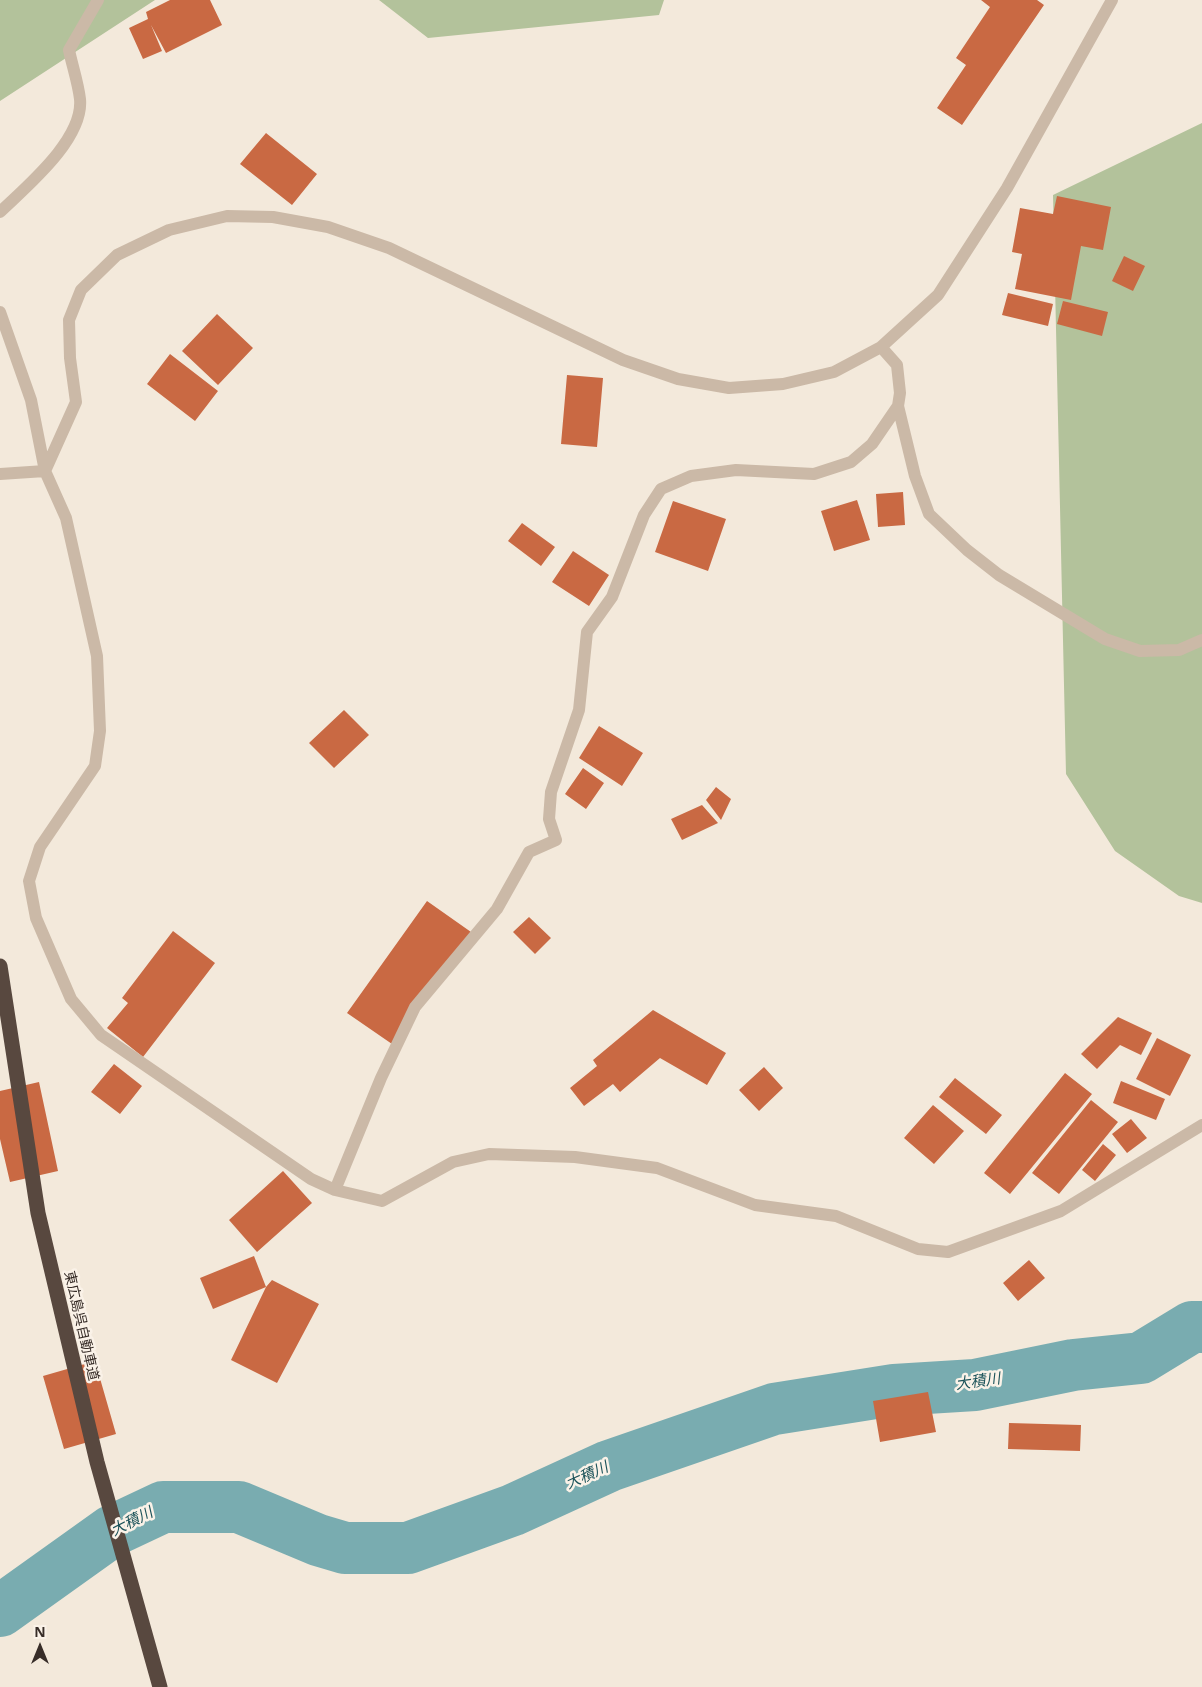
<!DOCTYPE html>
<meta charset="utf-8">
<style>
body{margin:0}
#map{position:relative;width:1202px;height:1687px;overflow:hidden;background:#f3e9db;font-family:"Open Sans",sans-serif}
canvas{display:block}
.north{position:absolute;left:15px;top:1622px;width:50px;height:50px;-webkit-text-stroke:4px #faf2e8;paint-order:stroke;rotate:0deg;font-size:14px;font-weight:700;line-height:20px;text-align:center;color:#372d28}
.north::after{content:'';display:block;margin:auto;width:18px;height:22px;background:#372d28;clip-path:polygon(50% 0,100% 100%,50% 72%,0 100%)}
</style>
<div id="map">
<canvas width="1202" height="1687"></canvas>
<div class="north">N</div>
</div>
<script>
const ctx = document.querySelector('canvas').getContext('2d');
ctx.lineJoin = 'round';
function fillPath(path, color) { ctx.fillStyle = color; ctx.fill(path, 'evenodd'); }
function stroke(path, color, width, dash) { ctx.strokeStyle = color; ctx.lineWidth = width; ctx.lineCap = dash ? 'butt' : 'round'; ctx.setLineDash(dash || []); ctx.stroke(path); }
function label(font, color, halo, rows, align = 'center') {
  ctx.font = font + ' "Open Sans","Noto Sans JP",sans-serif'; ctx.lineWidth = 5; ctx.setLineDash([]); ctx.textBaseline = 'middle'; ctx.strokeStyle = halo; ctx.fillStyle = color; for (const [text, x, y, turn = 0] of rows) {
    ctx.save(); ctx.translate(x, y); ctx.rotate((+turn || 0) * Math.PI / 180); ctx.textAlign = isNaN(turn) ? turn : align; if (halo) ctx.strokeText(text, 0, 0); ctx.fillText(text, 0, 0); ctx.restore();
  }
}
fillPath(new Path2D(`
 M0,0H155L0,101Z
 M379,0H664L659,15L428,38Z
 M1202,123V903L1179,896L1115,851L1066,774L1053,195Z`), '#b3c29b');
stroke(new Path2D(`
 M0,1611L112,1531L163,1507H239L318,1540L345,1548H408L513,1510L609,1466L774,1409L894,1390L975,1385L1073,1365L1141,1358L1192,1327H1202`), '#79acb0', 52);
fillPath(new Path2D(`
 M170,0H210L222,25L166,53L151,25L162,51L143,59L129,28L148,19L146,12Z
 M981,0H1037L1044,5L962,125L937,108L966,65L956,58L990,7Z
 M266,133L317,174L292,205L240,164Z
 M1057,196L1111,207L1103,250L1081,246L1071,300L1015,289L1022,254L1012,252L1020,208L1053,214Z
 M1124,256L1145,266L1133,291L1112,281Z
 M1008,293L1053,304L1048,326L1002,315Z
 M1063,301L1108,312L1102,336L1057,324Z
 M217,314L253,348L218,385L182,351Z
 M170,354L218,391L195,421L147,384Z
 M567,375L603,378L597,447L561,444Z
 M903,492L905,525L878,527L876,494Z
 M857,500L870,540L834,551L821,511Z
 M673,501L726,519L708,571L655,552Z
 M522,523L555,547L541,566L508,541Z
 M573,551L609,575L589,606L552,582Z
 M344,710L369,735L334,768L309,743Z
 M599,726L643,753L622,786L579,758Z
 M583,768L604,783L586,809L565,794Z
 M716,787L731,799L721,820L706,800Z
 M702,805L718,823L682,840L671,819Z
 M427,901L471,932L392,1044L347,1013Z
 M529,917L551,938L535,954L513,932Z
 M173,931L215,963L143,1057L107,1028L128,1003L122,998Z
 M653,1010L726,1053L707,1085L660,1058L620,1092L613,1084L584,1106L570,1088L597,1066L593,1060Z
 M1118,1017L1152,1033L1141,1055L1120,1045L1097,1069L1081,1054Z
 M1157,1038L1191,1055L1170,1096L1136,1079Z
 M114,1064L142,1086L120,1114L91,1092Z
 M764,1067L783,1088L759,1111L739,1090Z
 M1065,1073L1092,1094L1010,1194L984,1173Z
 M955,1078L1002,1115L986,1134L939,1097Z
 M1121,1081L1165,1099L1156,1120L1113,1103Z
 M39,1082L58,1171L10,1182L0,1139V1091Z
 M1091,1100L1118,1122L1059,1194L1032,1173Z
 M933,1105L964,1131L934,1164L904,1138Z
 M1131,1119L1147,1138L1127,1153L1112,1134Z
 M1103,1144L1116,1155L1095,1181L1082,1170Z
 M283,1171L312,1203L257,1252L229,1220Z
 M254,1256L266,1287L213,1309L200,1278Z
 M1029,1260L1045,1278L1018,1301L1003,1283Z
 M272,1280L319,1304L277,1383L231,1360L266,1287Z
 M95,1361L116,1434L64,1449L43,1376Z
 M928,1392L936,1432L880,1442L873,1401Z
 M1009,1423L1081,1425L1080,1451L1008,1449Z`), '#c96943');
stroke(new Path2D(`
 M0,212C27,186 84,139 80,99C78,82 72,65 69,50L98,0
 M0,312L31,400L45,471L66,518L97,656L100,731L95,766L40,847L29,881L36,918L71,999L101,1035L311,1179L335,1190L382,1201L453,1162L489,1154L575,1157L657,1168L755,1205L836,1216L918,1249L948,1252L1061,1211L1202,1125
 M881,347L897,365L900,393L898,406L915,476L929,514L967,550L999,575L1105,639L1140,651L1179,650L1202,640
 M0,474L45,471L76,402L70,358L69,320L81,290L117,255L169,230L227,216L273,217L328,227L389,248L623,360L678,379L729,388L783,384L834,372L881,347L938,295L1007,188L1112,0
 M335,1190L381,1078L415,1007L497,909L529,852L556,840L549,819L551,792L579,710L587,632L612,597L644,515L661,489L691,476L736,470L814,474L851,462L872,444L898,406`), '#cbb9a7', 12);
stroke(new Path2D(`
 M0,966L38,1213L97,1462L160,1687`), '#58483f', 15);
label('14px', '#372d28', '#faf2e8', [
 ["東広島呉自動車道",81,1326,77]
]);
label('italic 15px', '#1c535a', '#faf2e8', [
 ["大積川",978,1382,-8],
 ["大積川",587,1476,-24],
 ["大積川",132,1522,-27]
]);
</script>
